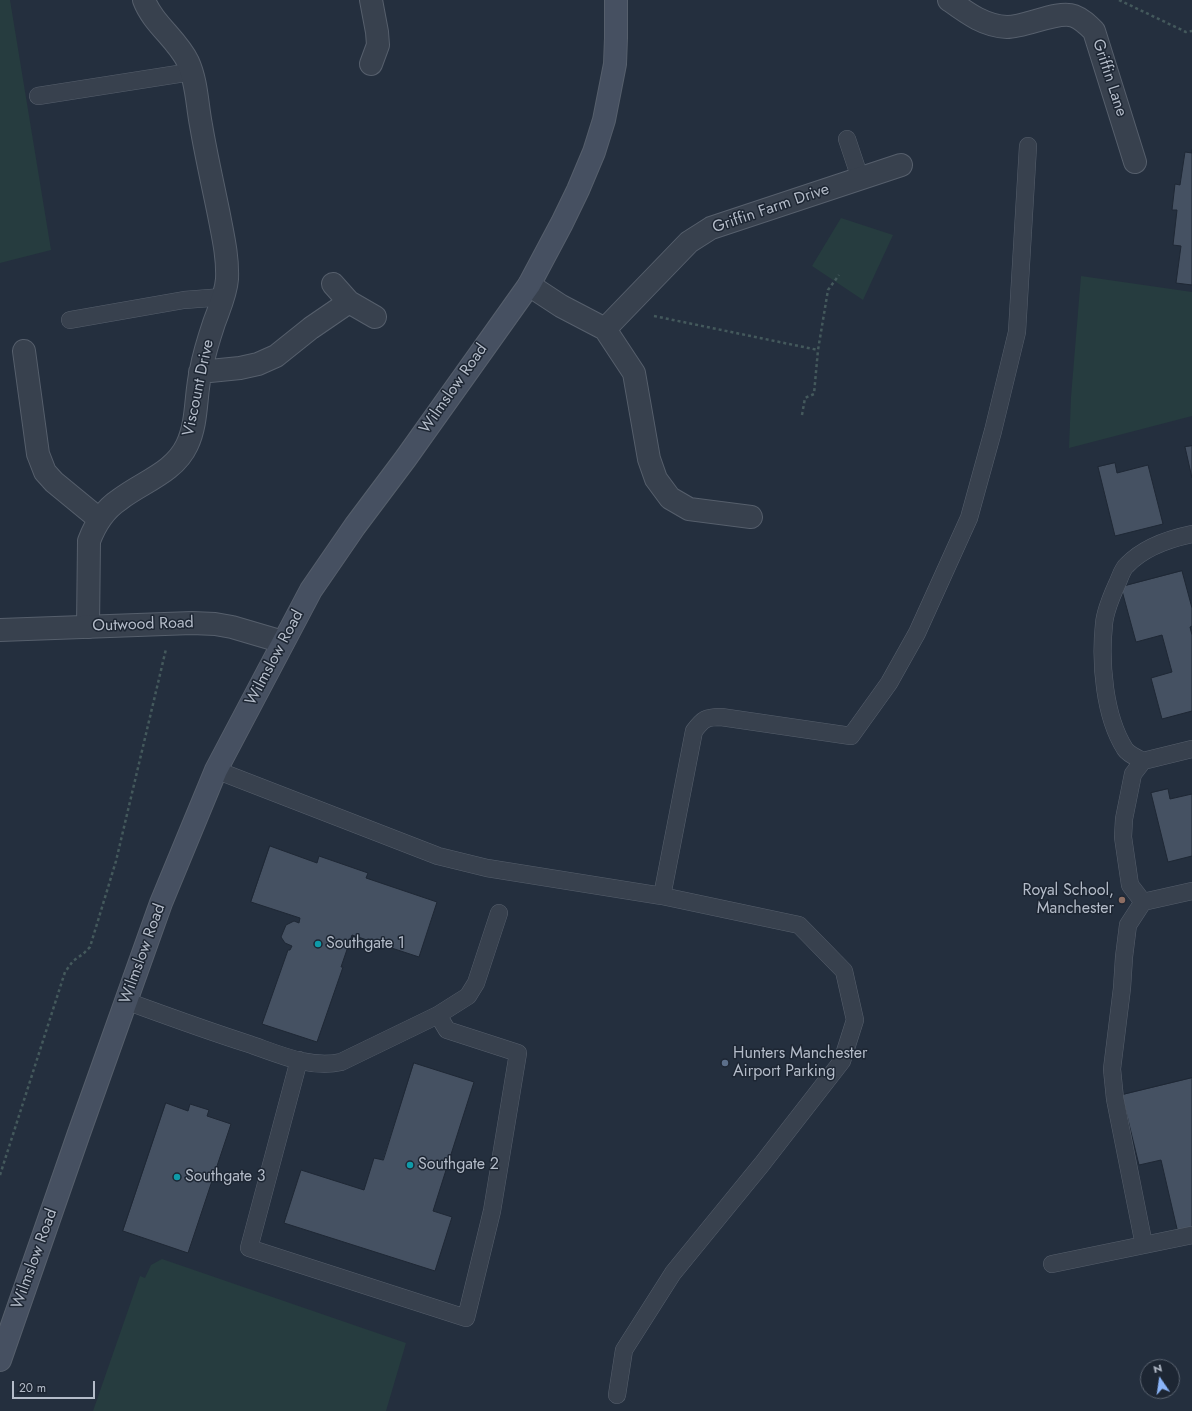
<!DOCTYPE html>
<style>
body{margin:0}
#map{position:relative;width:1192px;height:1411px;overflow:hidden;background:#242f3e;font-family:Jost,sans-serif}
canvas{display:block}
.north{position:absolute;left:1140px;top:1359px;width:40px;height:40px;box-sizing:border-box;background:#1d2633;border:1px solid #59626f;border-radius:50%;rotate:347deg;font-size:11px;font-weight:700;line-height:16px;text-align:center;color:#b4bcc9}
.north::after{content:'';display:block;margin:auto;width:14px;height:18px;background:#8ab4f8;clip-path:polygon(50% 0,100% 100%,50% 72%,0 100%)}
.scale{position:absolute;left:12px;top:1381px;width:83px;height:18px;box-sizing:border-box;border:2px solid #b4bcc9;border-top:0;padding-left:5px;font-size:12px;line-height:14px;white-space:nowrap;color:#b4bcc9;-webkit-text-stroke:3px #1d2633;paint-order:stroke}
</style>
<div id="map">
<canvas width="1192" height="1411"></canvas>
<div class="north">N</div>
<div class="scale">20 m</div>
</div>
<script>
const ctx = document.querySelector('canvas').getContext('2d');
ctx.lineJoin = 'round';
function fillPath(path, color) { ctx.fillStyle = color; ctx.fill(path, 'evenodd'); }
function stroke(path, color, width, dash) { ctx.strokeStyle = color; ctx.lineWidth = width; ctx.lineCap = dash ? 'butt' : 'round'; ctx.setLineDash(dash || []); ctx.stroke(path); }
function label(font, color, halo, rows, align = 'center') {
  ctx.font = font + ' Jost,sans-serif'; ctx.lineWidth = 3; ctx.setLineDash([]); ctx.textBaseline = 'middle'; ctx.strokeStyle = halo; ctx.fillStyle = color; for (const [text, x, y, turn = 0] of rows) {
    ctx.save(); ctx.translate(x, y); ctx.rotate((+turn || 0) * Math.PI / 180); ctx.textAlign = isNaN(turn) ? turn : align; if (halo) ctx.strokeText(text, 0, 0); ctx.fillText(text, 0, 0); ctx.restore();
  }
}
fillPath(new Path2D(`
 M0,0H10L51,250L0,263Z
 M841,218L893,235L863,300L812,266Z
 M1081,276L1192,292V416L1069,448L1071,397Z
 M162,1259L406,1343L386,1411H93L140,1276L145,1278L151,1265Z`), '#263c3f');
const building = new Path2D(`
 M1192,150V285L1176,283L1181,246L1173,245L1177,210H1172L1175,184L1180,185L1185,152L1192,153Z
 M1192,446V478L1185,447Z
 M1115,463L1117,473L1148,465L1163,524L1115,536L1098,467Z
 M1182,571L1192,608V626L1190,627L1192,635V711L1162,719L1151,678L1172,672L1162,635L1136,642L1121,587Z
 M1168,789L1170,799L1192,794V856L1168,862L1151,793Z
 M270,846L317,863L319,856L368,873L366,878L437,902L419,957L352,935L341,967H343L317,1042L262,1024L288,950H290L292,946L285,943L281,937L286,925L294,921L299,923L300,918L251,902Z
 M414,1063L474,1082L433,1211L452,1217L435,1271L284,1223L301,1170L364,1190L374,1158L383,1160Z
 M1192,1078V1229L1178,1233L1161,1160L1139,1165L1122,1095Z
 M166,1103L188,1111L190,1104L209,1110L207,1116L231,1124L188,1253L123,1231Z`);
fillPath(building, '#455162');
stroke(building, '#1f2835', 1);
const service = new Path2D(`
 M38,96L191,72
 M847,139L860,178
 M70,320L184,300L223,297
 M1192,749L1143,761L1133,774L1124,819L1123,837L1130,885L1143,902L1128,925L1124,957L1122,988L1112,1069L1115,1099L1144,1245L1192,1235
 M1143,761C1137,758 1128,754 1125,749C1104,716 1100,662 1104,624C1105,612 1112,595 1117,584C1120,578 1122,569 1127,565C1144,547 1168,539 1192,534
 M216,770L438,856L487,868L662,896L799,925L844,971L855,1020L842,1061L762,1164L673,1273L624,1350L617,1395
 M662,896L694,731C703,719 706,717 721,717L851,736L889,683L917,633L969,518L993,431L1017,332L1028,146
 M1143,902L1192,891
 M126,1001C167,1016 208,1031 249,1044C278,1054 310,1069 341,1062L438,1015L468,996L476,983L499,913
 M299,1060L249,1248L466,1318L492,1211L518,1053L447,1030L438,1015
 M1052,1264L1144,1245`);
const minor = new Path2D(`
 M949,0C967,13 984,26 1007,27C1026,27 1058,10 1074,16C1082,19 1088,25 1094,31L1135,162
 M371,64L378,45L377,32L371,0
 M333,284L349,302L375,317
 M529,285L561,306L605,329L634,373L649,459L656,479L670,498L689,509L751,517
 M605,329L689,242L711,228L901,165
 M24,351L38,454L45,472L54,482L99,519
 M200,372L240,368L258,364L276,356L311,328L349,302
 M88,627L89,541C95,525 104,510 119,500C142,482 174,473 187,445C198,422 195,395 201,370C204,354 209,338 214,323C219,309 226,294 227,279C228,257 223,236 219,215C213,185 206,155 201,125C197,105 197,82 188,62C177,39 153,24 144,0`);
const tertiary = new Path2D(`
 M0,630L192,623L215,624L232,627L283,642`);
const secondary = new Path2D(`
 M0,1360L79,1133L161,903L216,770L311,590L355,526L406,458L529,285L562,223L578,190L594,152L604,120L615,64L616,38V0`);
stroke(service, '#565f6c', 18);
stroke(minor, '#565f6c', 24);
stroke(tertiary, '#565f6c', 24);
stroke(secondary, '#565f6c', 24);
stroke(new Path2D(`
 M1119,0L1186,32L1192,31
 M654,316L818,350
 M802,415L805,398L814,394L818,350L828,290L839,275
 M0,1175L65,972L73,961L83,954L90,947L116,861L166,649`), '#44595c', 2.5, [3, 3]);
stroke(service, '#38414e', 17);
stroke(minor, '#38414e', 22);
stroke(tertiary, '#38414e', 22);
stroke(secondary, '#465061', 22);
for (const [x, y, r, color] of [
 [1122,900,4,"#8d6e63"],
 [318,944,4,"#0f9aa8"],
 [725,1063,4,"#5c6f8a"],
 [410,1165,4,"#0f9aa8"],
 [177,1177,4,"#0f9aa8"]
]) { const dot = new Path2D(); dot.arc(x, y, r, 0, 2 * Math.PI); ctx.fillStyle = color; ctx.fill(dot); stroke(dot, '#1d2633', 1.5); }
label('16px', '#b4bcc9', '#1d2633', [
 ["Griffin Lane",1109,78,72],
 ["Griffin Farm Drive",771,209,-19],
 ["Viscount Drive",199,388,-78],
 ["Wilmslow Road",454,389,-55],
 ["Outwood Road",143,625,-2],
 ["Wilmslow Road",275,658,-62],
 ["Wilmslow Road",143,954,-70],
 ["Wilmslow Road",35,1259,-70]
]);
label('16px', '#b4bcc9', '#1d2633', [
 ["Royal School,",1114,891,"right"],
 ["Manchester",1114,909,"right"],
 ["Southgate 1",326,944],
 ["Hunters Manchester",733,1054],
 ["Airport Parking",733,1072],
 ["Southgate 2",418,1165],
 ["Southgate 3",185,1177]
], 'left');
</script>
